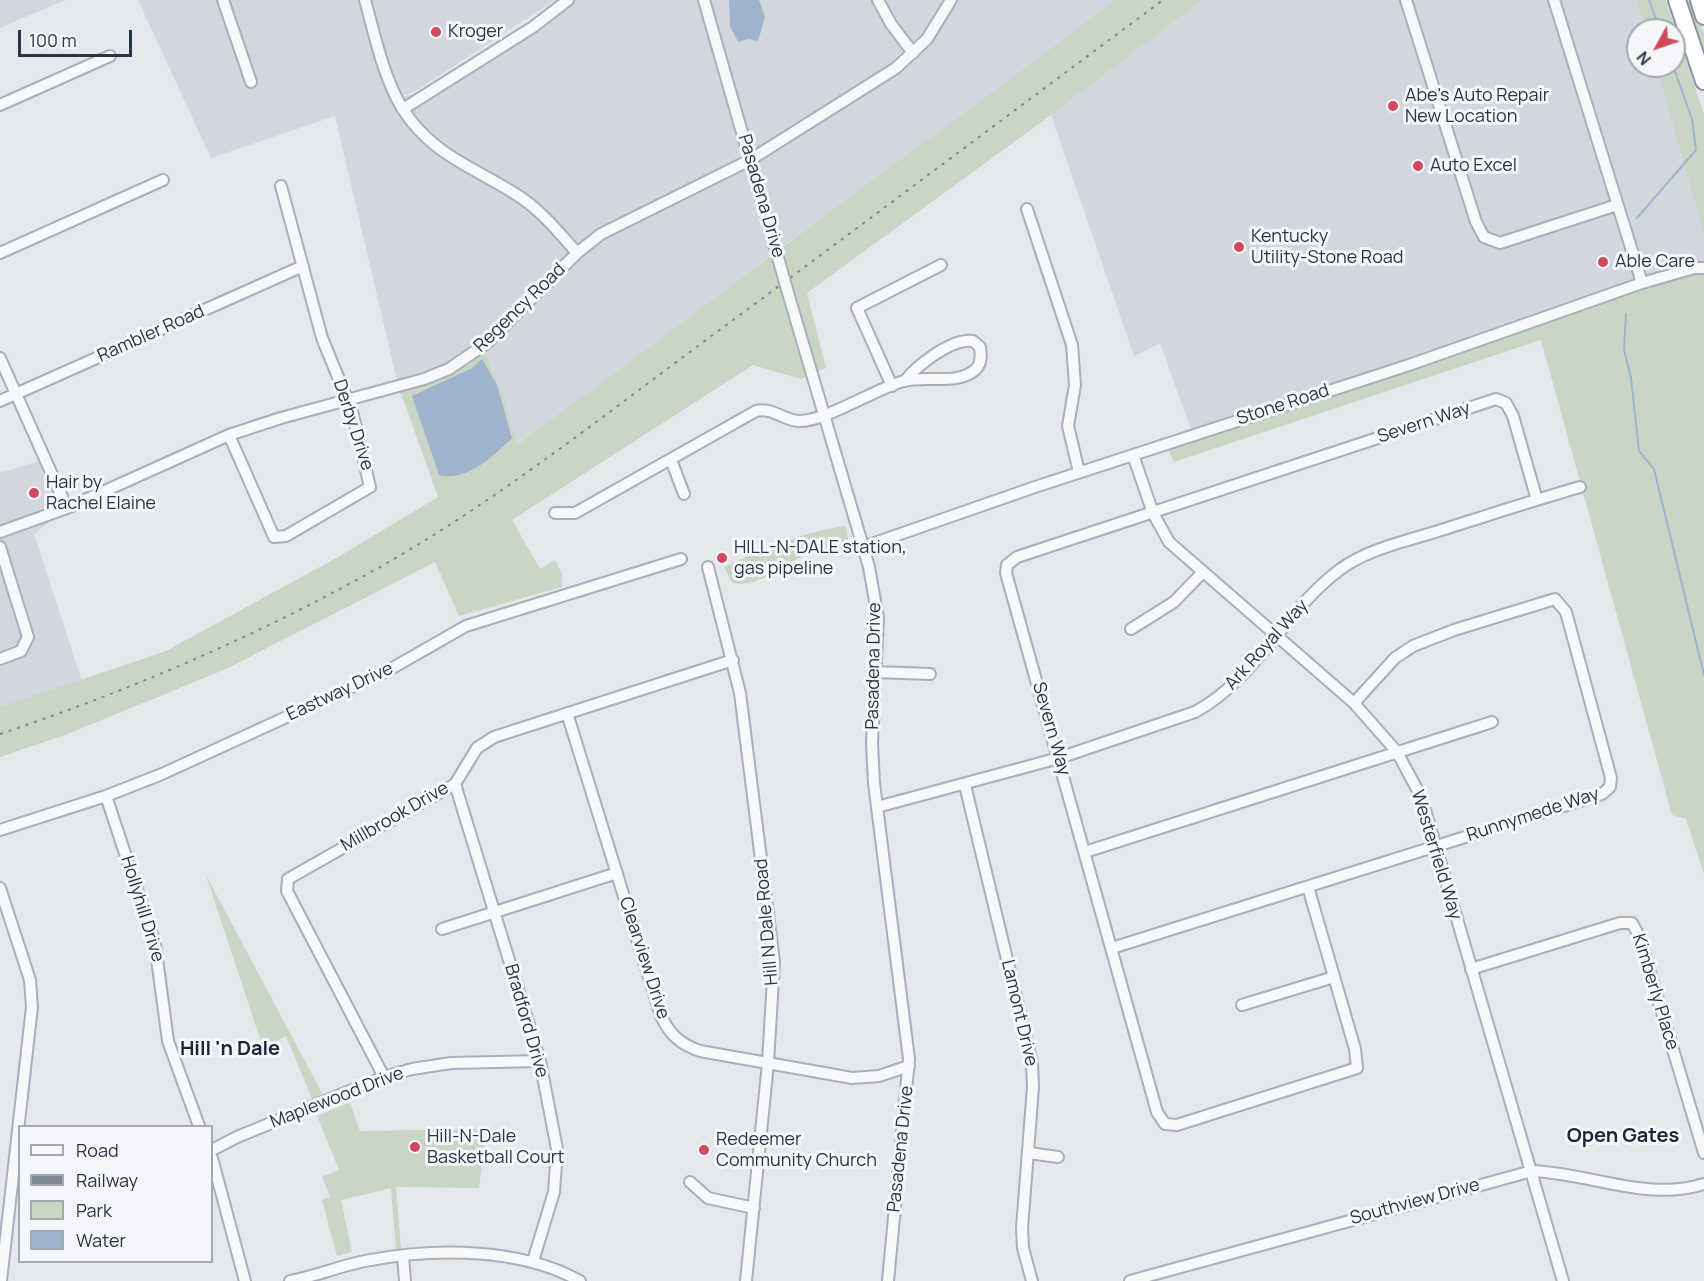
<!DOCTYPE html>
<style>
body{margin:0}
#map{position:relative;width:1704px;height:1281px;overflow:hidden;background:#e4e7ec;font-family:Manrope,sans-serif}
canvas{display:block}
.legend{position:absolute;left:18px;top:1125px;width:195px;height:138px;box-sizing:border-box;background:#f4f6f9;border:2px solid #a4a8b1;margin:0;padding:8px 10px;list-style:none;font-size:18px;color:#2b3445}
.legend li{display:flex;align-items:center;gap:12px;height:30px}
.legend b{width:30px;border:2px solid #a4a8b1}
.north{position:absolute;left:1626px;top:18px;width:60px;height:60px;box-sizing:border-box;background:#f4f6f9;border:2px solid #a4a8b1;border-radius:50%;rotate:230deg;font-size:16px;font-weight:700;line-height:24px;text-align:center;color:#2b3445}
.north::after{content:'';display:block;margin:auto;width:21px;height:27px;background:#d1495b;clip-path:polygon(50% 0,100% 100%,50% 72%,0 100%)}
.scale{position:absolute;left:18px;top:30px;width:114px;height:27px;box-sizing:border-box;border:3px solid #2b3445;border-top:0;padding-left:8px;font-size:18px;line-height:21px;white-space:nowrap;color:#2b3445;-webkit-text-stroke:4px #f4f6f9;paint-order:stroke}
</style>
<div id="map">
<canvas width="1704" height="1281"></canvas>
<ul class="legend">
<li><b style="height:8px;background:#f7f8fa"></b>Road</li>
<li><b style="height:8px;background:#7d8696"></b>Railway</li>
<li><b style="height:16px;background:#c9d6c5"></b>Park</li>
<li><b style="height:16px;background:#9fb4cc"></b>Water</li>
</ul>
<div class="north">N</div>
<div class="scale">100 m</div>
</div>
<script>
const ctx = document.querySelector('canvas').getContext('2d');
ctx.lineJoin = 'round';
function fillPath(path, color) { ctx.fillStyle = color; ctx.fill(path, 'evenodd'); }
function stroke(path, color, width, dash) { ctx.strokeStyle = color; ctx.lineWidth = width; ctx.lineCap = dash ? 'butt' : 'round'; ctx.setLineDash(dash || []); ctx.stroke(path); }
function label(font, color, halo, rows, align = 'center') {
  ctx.font = font + ' Manrope,sans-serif'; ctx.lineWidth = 6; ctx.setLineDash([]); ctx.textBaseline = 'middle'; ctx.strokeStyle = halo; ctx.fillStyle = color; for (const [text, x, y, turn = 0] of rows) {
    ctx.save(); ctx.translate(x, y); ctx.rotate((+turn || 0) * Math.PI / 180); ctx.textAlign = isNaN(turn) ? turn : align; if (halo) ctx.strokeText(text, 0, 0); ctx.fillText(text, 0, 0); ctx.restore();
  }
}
fillPath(new Path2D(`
 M0,0H65L0,28Z
 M138,0H555L417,90L395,99L436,88L568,0H1115L1018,76L776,251L607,381L516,444L500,388L482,348L471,356L398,385L335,116L211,158Z
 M1203,0H1637L1645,30H1638V66H1656L1704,235V269L1193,435L1160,343L1134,356L1051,115Z
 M45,459L67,508L34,534L82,681L0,707V473Z`), '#d2d6de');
fillPath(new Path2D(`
 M1115,0H1203L1051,115L807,293L826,368L801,379L753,365L512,520L540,569L555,560L562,573V587L459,616L435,562L226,669L65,735L0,757V707L166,651L338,557L438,497L398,385L424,379L482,347L500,388L517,444C605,382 690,316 776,252C889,167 1004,86 1115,0Z
 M1637,0H1666L1704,114V235L1656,66H1674V30H1645Z
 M1685,0H1693L1704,34V58Z
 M1704,268V874L1686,819L1672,815L1541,340L1174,462L1165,444L1535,320Z
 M846,526L849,546C833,549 811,551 797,559C780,569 753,588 732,583L724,567C761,550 805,531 846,526Z
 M206,875L323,1095L312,1099L286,1036L263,1048Z
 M350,1102L360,1131L486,1129L479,1188L396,1187L401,1249L396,1250L391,1188L341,1200L352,1252L337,1256L322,1200L330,1197L322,1177L339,1170L317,1116Z`), '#c9d6c5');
fillPath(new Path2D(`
 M729,0H759L765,17L758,41L749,39L738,42L730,26Z
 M482,359L497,385L512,438C493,456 468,482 439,475L412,396L472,368Z`), '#9fb4cc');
stroke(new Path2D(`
 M1649,0L1660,30
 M1637,218L1696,150L1692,119L1673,66
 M1626,314L1624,349L1631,378L1639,451L1654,469L1704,675`), '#9fb4cc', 2);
const minor = new Path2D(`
 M223,0L251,82
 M365,0C375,36 383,76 402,108C431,154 471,166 514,193C539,208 558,231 577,253
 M704,0L776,251
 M878,0L891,24L913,53
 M1406,0L1476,222L1484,237L1500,243L1617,205
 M1554,0L1642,283
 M0,105L110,56
 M403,109L533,27L568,0
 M1027,209L1072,345L1075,385L1068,426L1079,472
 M0,253L163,180
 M791,303L869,567L878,618L872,743L874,783L909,1059L888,1281
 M0,358L67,508
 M892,386L857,308L941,265
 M0,401L303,266
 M229,435L274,537L286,536L370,487L352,411L322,338L281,186
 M1133,455L1153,513L1169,542L1354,703L1397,752L1418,791L1426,813L1563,1281
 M671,460L684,494
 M555,513H575L756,411C773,407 784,421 800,421C826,421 877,388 904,381C925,375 959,386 976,369C982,363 981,354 980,347L973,341C952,338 917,365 905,381
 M0,532L67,508L229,435L281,418L424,379L449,369L487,343L577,253L601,234L750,160L896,68L927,39L951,0
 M0,547L28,637L21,651L0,659
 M863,547L1035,487L1409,365L1642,283L1694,268H1704
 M708,567L740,693L774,962L768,1063L746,1281
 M1131,629L1174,602L1202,573
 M875,672L930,674
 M567,713L661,1016C670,1035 680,1044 700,1051L852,1078L879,1076L909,1066
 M455,784L540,1061L557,1149L554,1192L533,1261
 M965,785L1032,1063L1033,1087L1022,1228L1023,1248L1032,1281
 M106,796L155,944L168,1041L199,1126
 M877,807L1059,758L1195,712C1256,679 1284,612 1338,571C1365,550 1403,542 1435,532C1483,517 1531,501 1580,487
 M0,830L106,796L162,774L389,670L466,626L681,559
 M1085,852L1492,722
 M1308,887L1355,1049L1357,1068L1177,1125L1165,1124L1157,1112L1006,573L1007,565L1017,557L1496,399L1506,403L1513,416L1537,500
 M0,888L30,980L32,1007L1,1281
 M442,929L617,873
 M1112,948L1602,794L1610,787L1611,778L1566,612L1555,599L1454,630L1413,646L1395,658L1354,703
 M1471,969L1620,923H1632L1639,936L1704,1153
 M1242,1005L1334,977
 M384,1077L287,891L288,879L455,784L477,748L494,737L733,660
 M212,1150L237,1137L384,1077L412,1069L451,1063L540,1061
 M1029,1153L1058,1157
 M212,1158L245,1281
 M690,1182L708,1198L754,1208
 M403,1256L405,1281
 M290,1281C316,1276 340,1266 365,1261C433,1248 519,1247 580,1281
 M1130,1281L1532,1171C1590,1173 1646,1202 1704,1184`);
const highway = new Path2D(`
 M1677,0L1704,81
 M1699,0L1704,16`);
stroke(minor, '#a9aeb7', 14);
stroke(highway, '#8b94a3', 20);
stroke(minor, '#f7f8fa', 10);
stroke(highway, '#fff', 16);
stroke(new Path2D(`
 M0,734C134,689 264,633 387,563C500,498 602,417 706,340C859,227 1011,113 1163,0`), '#7d8696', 2, [3, 6]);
const minorBridge = new Path2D(`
 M776,251L791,303`);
stroke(minorBridge, '#a9aeb7', 14, []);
stroke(minorBridge, '#f7f8fa', 10);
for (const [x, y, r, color] of [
 [436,32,6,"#d1495b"],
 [1393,106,6,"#d1495b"],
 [1418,166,6,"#d1495b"],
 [1239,247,6,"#d1495b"],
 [1603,262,6,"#d1495b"],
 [34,493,6,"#d1495b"],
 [722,558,6,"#d1495b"],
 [415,1147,6,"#d1495b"],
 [704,1150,6,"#d1495b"]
]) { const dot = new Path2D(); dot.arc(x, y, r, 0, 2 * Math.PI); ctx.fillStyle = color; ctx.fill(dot); stroke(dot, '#f4f6f9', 2); }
label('18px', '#2b3445', '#f4f6f9', [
 ["Kroger",448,32],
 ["Abe's Auto Repair",1405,96],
 ["New Location",1405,117],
 ["Auto Excel",1430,166],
 ["Kentucky",1251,237],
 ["Utility-Stone Road",1251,258],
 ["Able Care",1615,262],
 ["Hair by",46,483],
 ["Rachel Elaine",46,504],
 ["HILL-N-DALE station,",734,548],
 ["gas pipeline",734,569],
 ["Hill-N-Dale",427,1137],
 ["Basketball Court",427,1158],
 ["Redeemer",716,1140],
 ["Community Church",716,1161]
], 'left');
label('18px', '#2b3445', '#f4f6f9', [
 ["Pasadena Drive",761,196,74],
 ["Regency Road",520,308,-44],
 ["Rambler Road",151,334,-24],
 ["Stone Road",1283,405,-18],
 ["Severn Way",1424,423,-18],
 ["Derby Drive",353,425,72],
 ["Ark Royal Way",1267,645,-48],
 ["Pasadena Drive",874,666,-89],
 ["Eastway Drive",340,692,-25],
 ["Severn Way",1051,729,74],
 ["Runnymede Way",1533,815,-18],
 ["Millbrook Drive",395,817,-30],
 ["Westerfield Way",1436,855,73],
 ["Hollyhill Drive",142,909,73],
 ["Hill N Dale Road",767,922,-95],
 ["Clearview Drive",644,958,72],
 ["Kimberly Place",1655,992,73],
 ["Lamont Drive",1019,1013,77],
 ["Bradford Drive",526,1021,74],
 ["Maplewood Drive",337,1098,-21],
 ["Pasadena Drive",901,1149,-84],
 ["Southview Drive",1415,1202,-15]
]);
label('bold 20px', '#1d2536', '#f4f6f9', [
 ["Hill 'n Dale",230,1049],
 ["Open Gates",1623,1136]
]);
</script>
